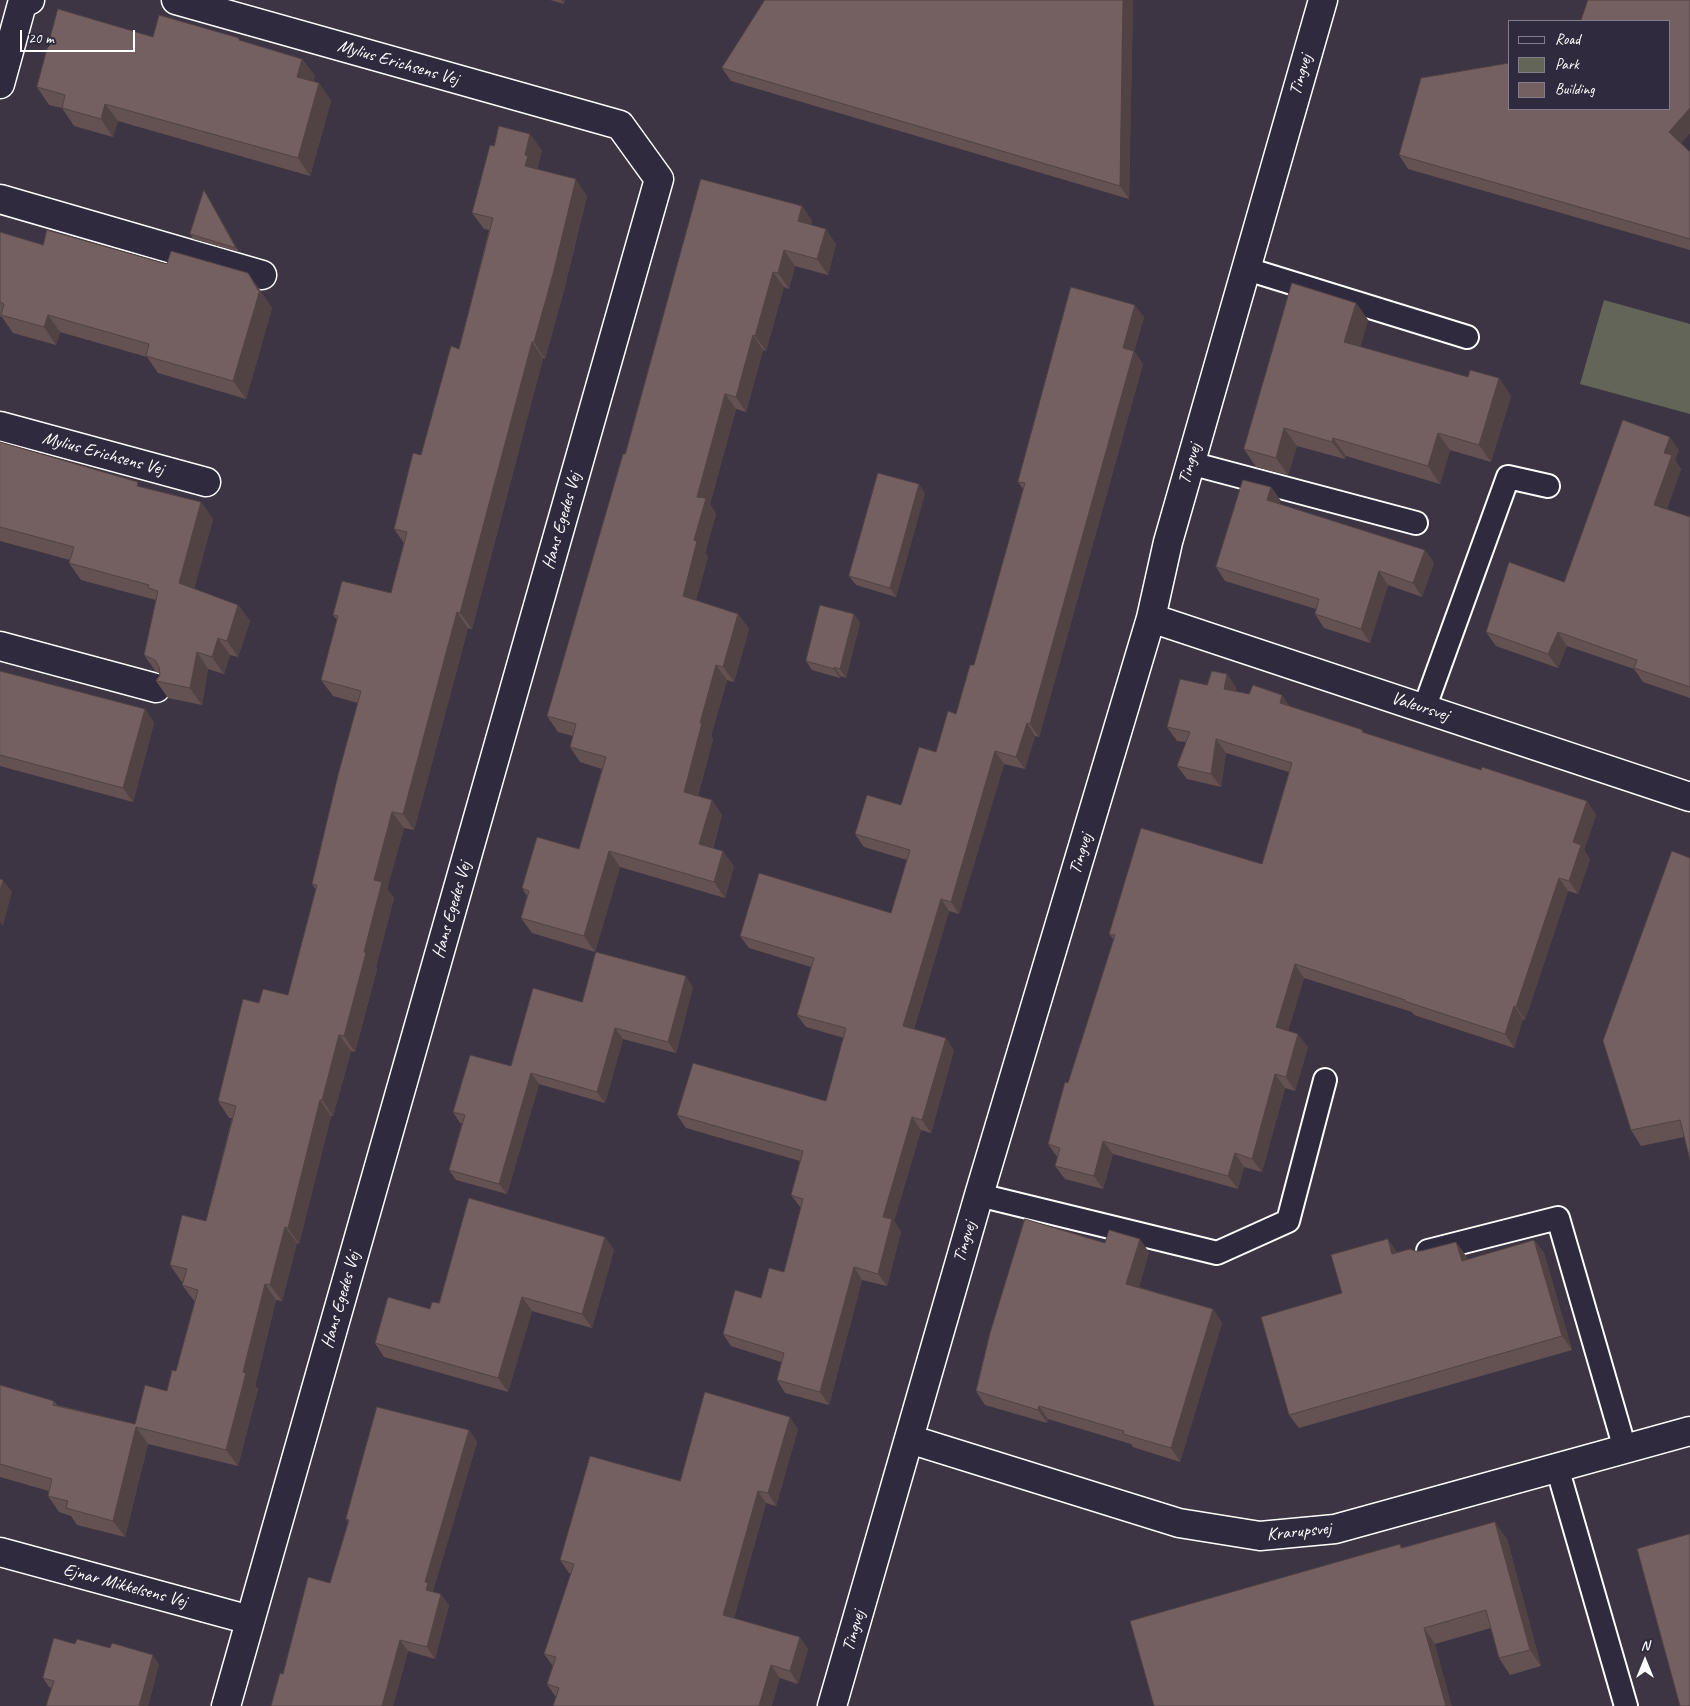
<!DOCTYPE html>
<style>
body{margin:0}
#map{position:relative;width:1690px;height:1706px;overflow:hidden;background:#3d3544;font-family:Caveat,sans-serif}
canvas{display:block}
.legend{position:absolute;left:1508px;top:20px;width:162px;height:90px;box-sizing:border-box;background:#2f2a3d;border:1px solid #827f8b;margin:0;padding:6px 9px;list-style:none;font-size:15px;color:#fff}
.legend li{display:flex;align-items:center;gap:10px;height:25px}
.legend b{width:25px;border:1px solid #827f8b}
.north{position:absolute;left:1620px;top:1636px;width:50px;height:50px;-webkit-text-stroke:4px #2f2a3d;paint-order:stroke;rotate:0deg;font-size:14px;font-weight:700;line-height:20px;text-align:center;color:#fff}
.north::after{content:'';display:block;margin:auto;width:18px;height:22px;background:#fff;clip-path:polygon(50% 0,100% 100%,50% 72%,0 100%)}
.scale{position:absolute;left:20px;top:30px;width:115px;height:22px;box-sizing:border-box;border:2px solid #fff;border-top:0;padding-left:6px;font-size:15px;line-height:18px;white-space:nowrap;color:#fff;-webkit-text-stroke:4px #2f2a3d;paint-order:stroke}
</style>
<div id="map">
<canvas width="1690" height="1706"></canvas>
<ul class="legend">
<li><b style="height:6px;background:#2f2a3d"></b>Road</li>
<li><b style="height:14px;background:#626557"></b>Park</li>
<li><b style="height:14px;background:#745f61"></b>Building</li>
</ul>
<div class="north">N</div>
<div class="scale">20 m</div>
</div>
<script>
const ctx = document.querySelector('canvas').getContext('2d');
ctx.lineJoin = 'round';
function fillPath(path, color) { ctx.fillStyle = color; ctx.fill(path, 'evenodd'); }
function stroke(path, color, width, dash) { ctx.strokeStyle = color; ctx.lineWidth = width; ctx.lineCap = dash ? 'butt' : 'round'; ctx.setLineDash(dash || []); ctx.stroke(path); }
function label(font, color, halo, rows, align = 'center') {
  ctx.font = font + ' Caveat,sans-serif'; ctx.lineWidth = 4; ctx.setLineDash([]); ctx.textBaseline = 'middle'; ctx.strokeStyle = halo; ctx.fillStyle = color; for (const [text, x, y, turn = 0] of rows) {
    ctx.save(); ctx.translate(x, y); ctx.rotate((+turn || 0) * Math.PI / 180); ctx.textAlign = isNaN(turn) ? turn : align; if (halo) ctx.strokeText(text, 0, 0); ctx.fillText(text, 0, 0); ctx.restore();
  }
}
fillPath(new Path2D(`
 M1604,300L1690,324V414L1580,384Z`), '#626557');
const lane = new Path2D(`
 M1247,269L1467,337
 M1190,463L1416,523
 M1424,709L1508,477L1548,486
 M979,1195L1217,1253L1288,1221L1325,1080
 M1428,1251L1558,1218L1625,1449
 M1557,1467L1626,1706`);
const street = new Path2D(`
 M176,0L620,125L659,179L226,1706
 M0,84L22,4L30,0
 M0,199L262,275
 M0,426L206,482
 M1151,618L1690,797
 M0,646L156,688
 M909,1439L1179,1523L1260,1536L1335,1529L1690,1431
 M0,1552L250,1620
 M832,1706L979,1195L1151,618L1168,542L1323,0`);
stroke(lane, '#fff', 26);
stroke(street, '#fff', 31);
stroke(lane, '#2f2a3d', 22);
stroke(street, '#2f2a3d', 28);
fillPath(new Path2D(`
 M550,0H565L564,4Z
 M765,0H1133L1129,199L731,81L722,68Z
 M1690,0V133L1681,143L1690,152V250L1408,169L1399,155L1509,109Z
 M241,41L302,59L315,76L313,82L319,83L331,101L310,176L118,121L113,137L74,126L62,108L49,105L37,87Z
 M494,146L542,150L537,169L587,196L564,290L545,359L543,358L472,629L468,628L414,830L404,828L387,889L394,898L376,967L377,969L355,1052L351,1051L333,1116H331L299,1244L297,1243L282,1301L276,1300L255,1386L258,1389L238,1466L148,1444L125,1537L77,1525L71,1516L59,1512L48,1496L49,1491L0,1477V1385L54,1401L57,1405L135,1424L167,1391L176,1371L195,1302L182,1285L183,1282L181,1281L170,1265L206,1221L232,1118H229L218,1101L259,1003L288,995L316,890L312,884L358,703L333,696L321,680L337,620L333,615L391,593L404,543L394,529L459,349L489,230L484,229L472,213Z
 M207,195L239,252L193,239L190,234Z
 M802,206L812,221L811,225L836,244L828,275L795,266L789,289L784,287L766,351L763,350L746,412L736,409L710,504L716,514L705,553L708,557L696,600L738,614L749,629L734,682L727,680L711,736L713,739L698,796L712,800L722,815L713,848L734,866L725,898L620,867L595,952L532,933L521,918L527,896L522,888L579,849L602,769L580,762L570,747L573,736L558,732L547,716L625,454Z
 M0,232L43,245L167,264L248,273L272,308L246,399L158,373L147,357L60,332L56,345L13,333L2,317L0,316Z
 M1356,303L1368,320L1360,347L1468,377L1499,378L1511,396L1491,462L1450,450L1440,484L1346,456L1345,459L1297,446L1288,475L1256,467L1244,449Z
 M1144,317L1134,351L1143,364L1039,737L1035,736L1025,769L1004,764L959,914L949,911L914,1029L954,1050L931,1133L921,1130L894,1221L901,1232L887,1286L862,1280L829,1405L785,1393L777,1380L781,1362L731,1346L723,1334L761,1298L784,1272L801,1208L791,1195L800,1161L686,1128L677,1115L826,1101L844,1038L806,1027L797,1015L811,967L749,948L740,936L891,913L907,860L864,847L855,834L901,805L936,752L956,714L974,665L1023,489L1018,482Z
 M0,442L142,487L201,502L213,519L194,589L238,605L250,621L238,657L230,655L224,674L208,669L202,705L168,698L156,681L160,675L159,673L156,672L144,655L156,600L81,580L69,563L70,560L0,541Z
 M1679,450L1675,460L1681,469L1667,509L1690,517V698L1643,682L1634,669L1567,646L1558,668L1496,646L1486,632L1564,582Z
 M1271,487L1281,501L1279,504L1425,550L1434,563L1422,597L1388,585L1370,643L1324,628L1315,614L1316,609L1225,581L1216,567Z
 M925,493L896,597L856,585L849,576Z
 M854,614L860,623L846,678L841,676L840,678L812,670L806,661Z
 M0,671L145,709L154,723L133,802L0,766Z
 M1227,674L1236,688V691L1291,707L1364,733L1481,770L1587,801L1596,815L1584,850L1590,859L1578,894L1568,891L1525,1020L1523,1019L1514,1048L1414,1015L1412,1012L1304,978L1288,1031L1308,1047L1295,1091L1285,1088L1262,1172L1244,1167L1238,1189L1113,1154L1103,1189L1065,1179L1055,1166L1058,1158L1048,1144L1068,1083L1114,940L1109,934L1262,864L1289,772L1226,753L1221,787L1187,779L1177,766L1186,742L1177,741L1167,727L1207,685Z
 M1672,851L1684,1137L1641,1146L1631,1130Z
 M693,987L676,1053L623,1039L605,1103L539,1084L507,1194L456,1180L449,1170L462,1123H460L453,1112L511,1066L582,1002Z
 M605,1237L614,1250L592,1328L532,1311L508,1392L384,1357L375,1343L439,1303Z
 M1534,1240L1544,1253L1572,1350L1299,1428L1289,1415L1342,1293L1397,1252L1421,1251L1456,1242L1466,1256L1467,1260Z
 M1105,1243L1149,1252L1139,1287L1213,1309L1222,1323L1180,1462L1133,1447L1131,1444L1048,1419L1047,1423L985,1405L976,1391Z
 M798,1429L776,1506L766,1503L734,1618L808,1649L798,1684L780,1678L555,1696L547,1684L553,1666L544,1654L571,1573H569L560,1560L680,1481Z
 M469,1430L477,1442L433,1591L449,1605L435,1659L408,1651L393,1706H271L283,1674L330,1583L348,1522L346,1519Z
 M1507,1539L1541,1666L1510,1675L1499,1658L1491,1628L1435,1644L1154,1706L1402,1547Z
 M75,1644L159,1664L148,1706H46L52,1688L49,1687L43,1678Z`), '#645253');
fillPath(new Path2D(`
 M561,0H565L564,4Z
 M1123,0H1133L1129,199L1120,186Z
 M302,59L315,76L310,95L297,77Z
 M319,83L331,101L310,176L298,158Z
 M105,104L118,121L113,137L101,119Z
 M1690,108V133L1679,146L1669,132Z
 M530,134L542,150L537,169L525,166V155Z
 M576,179L587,196L564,290L545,359L534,342Z
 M204,190L207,195L239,252L236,248Z
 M802,206L812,221L808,236L798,221Z
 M826,229L836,244L828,275L817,259Z
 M784,250L795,266L789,289L778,273Z
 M773,272L784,287L766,351L755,336Z
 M248,273L272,308L246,399L233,381Z
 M1356,303L1368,320L1357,360L1344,342Z
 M1135,305L1144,317L1131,360L1123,348Z
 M48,315L60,332L56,345L44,327Z
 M753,335L763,350L746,412L736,397Z
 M532,342L543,358L472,629L460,613Z
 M1134,351L1143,364L1039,737L1030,724Z
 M1499,378L1511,396L1491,462L1479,445Z
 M725,394L736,409L710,504L716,514L705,553L708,557L693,611L683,596L694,540L697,497Z
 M1284,428L1297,446L1288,475L1276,458Z
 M1438,433L1450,450L1440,484L1428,466Z
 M1670,437L1679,450L1675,460L1681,469L1664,518L1654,505L1664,453Z
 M1333,438L1346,456L1345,459L1332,442Z
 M919,484L925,493L896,597L890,588Z
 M1271,487L1281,501L1277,514L1267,500Z
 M201,502L213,519L191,600L179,583Z
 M1425,550L1434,563L1422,597L1413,583Z
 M1379,571L1388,585L1370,643L1361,629Z
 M238,605L250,621L238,657L227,641Z
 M457,612L468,628L414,830L403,814Z
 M738,614L749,629L734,682L723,667Z
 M854,614L860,623L846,678L840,669Z
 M1558,632L1567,646L1558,668L1548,654Z
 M218,638L230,655L224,674L212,657Z
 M197,652L208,669L202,705L190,688Z
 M716,665L727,680L711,736L713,739L695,807L684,792L700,723Z
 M834,667L841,676L840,678L834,669Z
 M1227,674L1236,688L1234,702L1224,689Z
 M1282,695L1292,709L1280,703Z
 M145,709L154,723L133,802L123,788Z
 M1027,723L1035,736L1025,769L1016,757Z
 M1216,739L1226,753L1221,787L1211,774Z
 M995,751L1004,764L959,914L951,902Z
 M712,800L722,815L709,859L699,844Z
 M1587,801L1596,815L1584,850L1590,859L1578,894L1569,881L1573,842Z
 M392,812L404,828L387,889L394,898L376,967L377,969L355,1052L344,1036L364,952L374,880Z
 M609,851L620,867L595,952L584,936Z
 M723,851L734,866L725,898L714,882Z
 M1559,878L1568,891L1525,1020L1516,1007Z
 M3,880L12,892L3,926L0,922V891Z
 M941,899L949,911L911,1038L903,1026Z
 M1295,964L1304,978L1285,1041L1276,1027Z
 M686,976L693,987L676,1053L668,1042Z
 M1514,1006L1523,1019L1514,1048L1505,1034Z
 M615,1028L623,1039L605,1103L597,1092Z
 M1298,1034L1308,1047L1295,1091L1286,1077Z
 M339,1035L351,1051L333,1116L322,1100Z
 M946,1038L954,1050L931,1133L922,1120Z
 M531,1073L539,1084L507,1194L499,1184Z
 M1275,1074L1285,1088L1262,1172L1252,1159Z
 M320,1100L331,1116L299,1244L288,1228Z
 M912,1117L921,1130L894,1221L901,1232L887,1286L878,1274L883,1217Z
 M1103,1141L1113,1154L1103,1189L1094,1176Z
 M1235,1153L1244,1167L1238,1189L1228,1176Z
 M285,1227L297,1243L282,1301L270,1285Z
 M605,1237L614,1250L592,1328L582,1314Z
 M1140,1239L1149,1252L1136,1297L1126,1284Z
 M1388,1239L1397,1252L1392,1254Z
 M1534,1240L1544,1253L1572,1350L1562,1336Z
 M1456,1242L1466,1256L1471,1275L1462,1261Z
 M854,1267L862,1280L829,1405L820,1392Z
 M265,1284L276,1300L255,1386L258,1389L238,1466L226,1450L243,1372Z
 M522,1297L532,1311L508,1392L498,1378Z
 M1213,1309L1222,1323L1180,1462L1171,1448Z
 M1039,1406L1048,1419L1047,1423L1038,1410Z
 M790,1417L798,1429L776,1506L768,1493Z
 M136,1427L148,1444L125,1537L113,1521Z
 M469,1430L477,1442L433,1591L436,1595L426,1590L425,1582Z
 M758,1491L766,1503L732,1627L723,1615Z
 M1495,1522L1507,1539L1541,1666L1530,1650Z
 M441,1594L449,1605L435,1659L427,1647Z
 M1424,1628L1435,1644L1452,1706H1446Z
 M800,1637L808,1649L798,1684L790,1671Z
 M400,1640L408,1651L393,1706H382Z
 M153,1655L159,1664L148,1706H139Z
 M771,1665L780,1678L772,1706H759Z`), '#514244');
const building = new Path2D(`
 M765,0H1123L1120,186L722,68Z
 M1588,0H1690V108L1669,132L1690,152V239L1399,155L1421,78L1509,63V109H1669V21H1581Z
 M58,9L153,37L159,15L239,38V40L302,59L297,77L319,83L298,158L105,104L101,119L62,108L65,95L37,87Z
 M499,126L530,134L525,155L528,156L525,166L576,179L553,274L534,342H532L460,613L457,612L403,814L392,812L374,880L382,882L364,952L366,953L344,1036L339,1035L322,1100H320L288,1228L285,1227L270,1285L265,1284L243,1372L246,1373L226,1450L136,1427L113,1521L66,1508L68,1501L48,1496L52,1479L0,1464V1385L54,1401L53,1405L135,1424L145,1385L167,1391L172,1370L176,1371L198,1290L182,1285L187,1269L170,1265L182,1215L206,1221L236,1106L218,1101L243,999L259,1003L263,989L288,995L317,885L312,884L338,775L361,691L321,680L338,616L333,615L342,581L391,593L407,532L394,529L413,453L421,455L451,346L459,349L493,218L472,213L490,145L494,146Z
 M701,179L802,206L798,221L826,229L817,259L784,250L778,273L773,272L755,336L753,335L736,397L725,394L697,497L706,498L694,540L697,541L683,596L738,614L723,667L716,665L700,723H702L684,792L712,800L699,844L723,851L714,882L609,851L584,936L521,918L529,891L522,888L537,837L579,849L606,757L570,747L576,724L547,716L623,454H625Z
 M204,190L236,248L190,234Z
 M47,230L167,264L171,251L248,273L258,290H260L233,381L146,356L149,344L48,315L44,327L1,315L4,304L0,302V232L43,245Z
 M1292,283L1356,303L1344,342L1468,377L1470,370L1499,378L1479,445L1438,433L1428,466L1333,438L1332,442L1284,428L1276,458L1244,449Z
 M1071,287L1135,305L1123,348L1134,351L1030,724L1027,723L1016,757L995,751L951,902L941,899L903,1026L946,1038L922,1120L912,1117L883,1217L892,1219L878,1274L854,1267L820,1392L777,1380L784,1353L723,1334L735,1290L761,1298L769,1268L784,1272L803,1199L791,1195L803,1151L677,1115L693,1063L826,1101L846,1028L797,1015L814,958L740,936L759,873L891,913L910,850L855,834L867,795L901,805L919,747L936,752L948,711L956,714L970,665H974L1025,483L1018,482Z
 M1623,420L1670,437L1664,453L1672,455L1654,505L1690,517V687L1634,668L1637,660L1558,632L1548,654L1486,632L1509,562L1564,582Z
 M0,442L138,482L137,486L201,502L179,583L238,605L227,641L218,638L212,657L197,652L190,688L156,681L160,675L159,667L155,660L144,655L158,591L148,588L149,585L69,563L74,547L0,527Z
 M878,473L919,484L890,588L849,576Z
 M1243,480L1271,487L1267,500L1425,550L1413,583L1379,571L1361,629L1315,614L1319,599L1216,567Z
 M820,605L854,614L840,669L834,667V669L806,661Z
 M0,671L145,709L123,788L0,755Z
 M1212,671L1227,674L1224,689L1249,694L1253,685L1282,695L1280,703L1363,730L1362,732L1481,770L1482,767L1587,801L1573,842L1581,845L1569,881L1559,878L1516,1007L1514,1006L1505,1034L1404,1001L1405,1000L1295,964L1276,1027L1298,1034L1286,1077L1275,1074L1252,1159L1235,1153L1228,1176L1103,1141L1094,1176L1055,1166L1060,1148L1048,1144L1065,1082L1068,1083L1115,935L1109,934L1141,828L1262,864L1292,763L1216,739L1211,774L1177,766L1190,732L1167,727L1180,679L1207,685Z
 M1672,851L1690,858V1160L1680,1120L1631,1130L1603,1041Z
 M0,879L3,880L0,891Z
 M596,952L686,976L668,1042L615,1028L597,1092L531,1073L499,1184L449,1170L465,1115L453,1112L470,1055L511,1066L533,988L582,1002Z
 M469,1198L605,1237L582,1314L522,1297L498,1378L375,1343L388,1297L430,1309L432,1302L439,1303Z
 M1025,1219L1105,1243L1109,1230L1140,1239L1126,1284L1213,1309L1171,1448L1123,1434L1124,1431L1039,1406L1038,1410L976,1391L990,1333Z
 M1388,1239L1392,1254L1410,1249L1415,1251H1421L1456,1242L1462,1261L1534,1240L1562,1336L1289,1415L1261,1317L1342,1293L1331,1255Z
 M705,1392L790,1417L768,1493L758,1491L723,1615L800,1637L790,1671L771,1665L759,1706H553L559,1688L547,1684L556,1657L544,1654L574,1564L560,1560L590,1456L680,1481Z
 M377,1407L469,1430L425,1582L428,1583L426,1590L441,1594L427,1647L400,1640L382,1706H271L280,1673L283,1674L308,1577L330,1583L349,1520L346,1519Z
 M1495,1522L1530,1650L1499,1658L1486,1610L1424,1628L1446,1706H1154L1130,1621L1400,1544L1401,1548Z
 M1690,1534V1706H1680L1637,1549Z
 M54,1638L75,1644L77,1639L110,1648L112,1643L153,1655L139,1706H46L54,1681L43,1678Z`);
fillPath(building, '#745f61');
stroke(building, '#514244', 1);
label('18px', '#fff', '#2f2a3d', [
 ["Mylius Erichsens Vej",398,63,16],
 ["Tingvej",1301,75,-74],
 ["Mylius Erichsens Vej",103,454,15],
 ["Tingvej",1190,464,-74],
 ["Hans Egedes Vej",562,521,-74],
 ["Valeursvej",1420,707,18],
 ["Tingvej",1081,854,-73],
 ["Hans Egedes Vej",452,910,-74],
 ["Tingvej",965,1242,-74],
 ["Hans Egedes Vej",341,1300,-74],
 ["Krarupsvej",1299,1532,-6],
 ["Ejnar Mikkelsens Vej",125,1586,15],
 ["Tingvej",854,1631,-74]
]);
</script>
